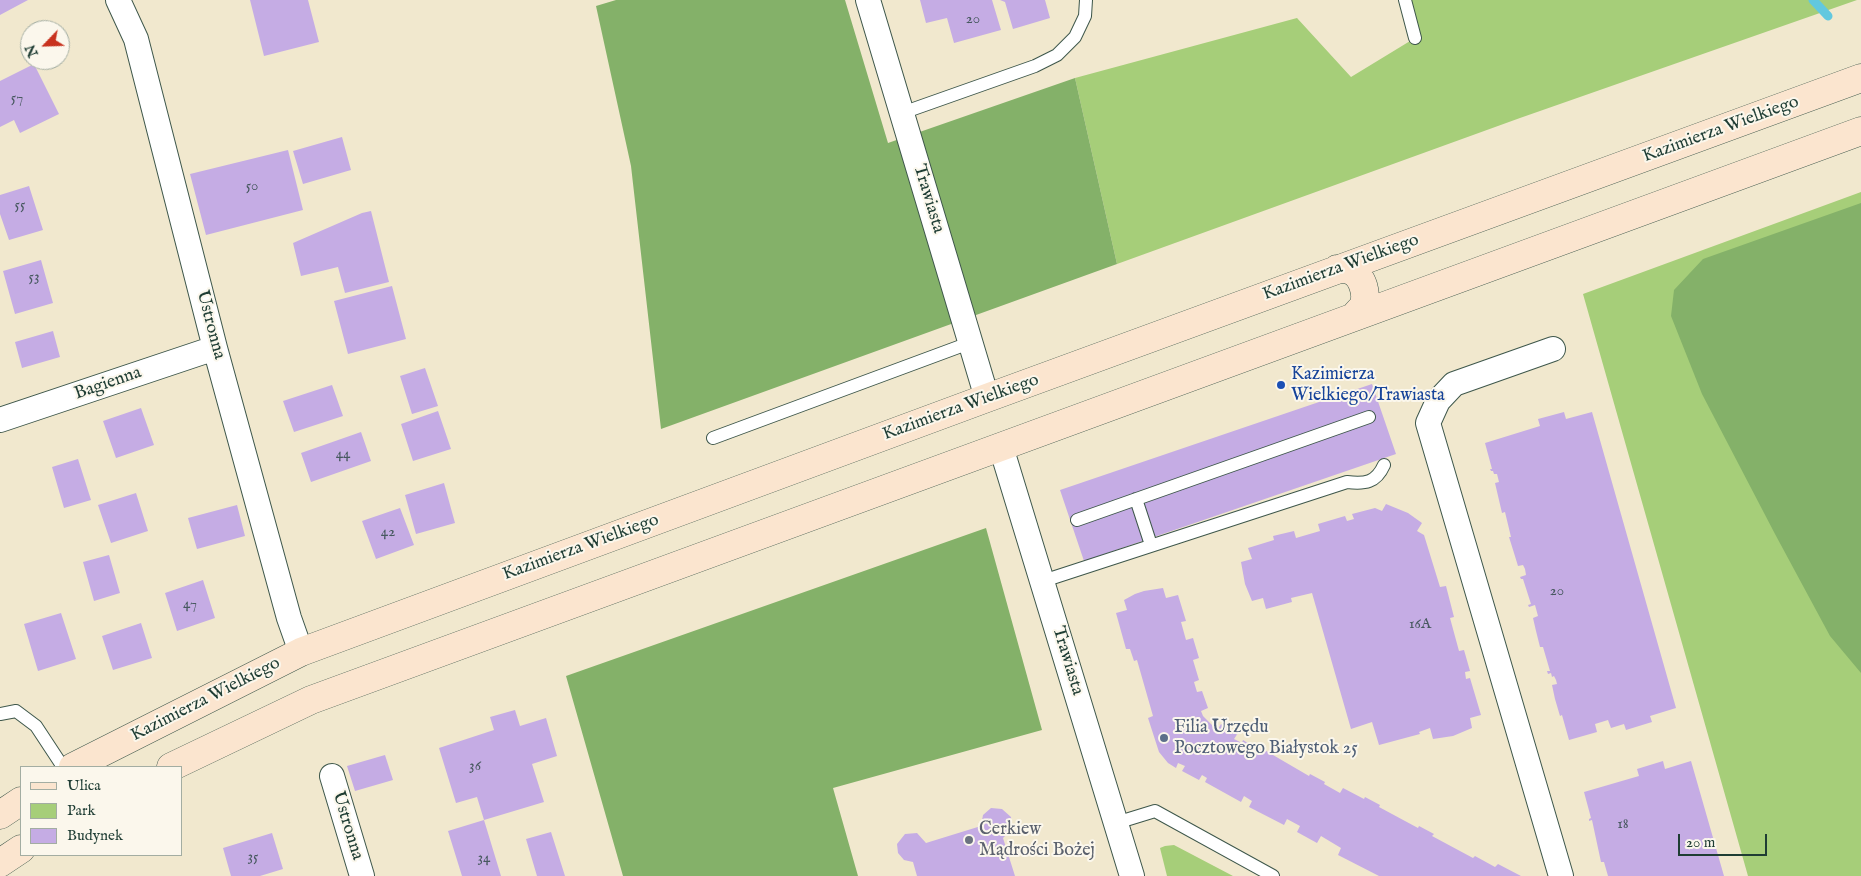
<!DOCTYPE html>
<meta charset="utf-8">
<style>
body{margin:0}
#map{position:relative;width:1861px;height:876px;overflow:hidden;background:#f1e8ce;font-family:"IM FELL English",serif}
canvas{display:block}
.legend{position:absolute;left:20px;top:766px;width:162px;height:90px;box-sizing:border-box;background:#fbf7ec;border:1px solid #a3ada2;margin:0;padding:6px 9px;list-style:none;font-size:15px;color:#1f3d34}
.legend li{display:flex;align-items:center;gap:10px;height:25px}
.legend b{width:25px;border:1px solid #a3ada2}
.north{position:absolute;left:20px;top:20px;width:50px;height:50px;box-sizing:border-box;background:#fbf7ec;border:1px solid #a3ada2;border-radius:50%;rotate:246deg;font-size:14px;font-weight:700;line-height:20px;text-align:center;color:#1f3d34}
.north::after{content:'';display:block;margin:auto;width:18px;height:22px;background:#c8321e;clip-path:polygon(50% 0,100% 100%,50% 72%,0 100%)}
.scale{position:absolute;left:1678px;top:834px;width:89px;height:22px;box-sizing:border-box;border:2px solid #1f3d34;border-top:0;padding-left:6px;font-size:15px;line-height:18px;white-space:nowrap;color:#1f3d34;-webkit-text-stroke:4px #fbf7ec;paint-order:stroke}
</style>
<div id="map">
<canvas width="1861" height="876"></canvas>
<ul class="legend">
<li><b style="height:6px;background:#fbe5cf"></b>Ulica</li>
<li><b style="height:14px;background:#a6ce79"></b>Park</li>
<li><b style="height:14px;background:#c5ace4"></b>Budynek</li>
</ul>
<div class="north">N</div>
<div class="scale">20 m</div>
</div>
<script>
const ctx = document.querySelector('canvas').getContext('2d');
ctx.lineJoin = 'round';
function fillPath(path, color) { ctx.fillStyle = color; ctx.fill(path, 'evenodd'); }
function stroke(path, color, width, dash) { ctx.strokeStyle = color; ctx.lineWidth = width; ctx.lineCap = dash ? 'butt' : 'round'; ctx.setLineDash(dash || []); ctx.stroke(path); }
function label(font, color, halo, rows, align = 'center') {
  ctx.font = font + ' "IM FELL English",serif'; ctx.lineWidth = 4; ctx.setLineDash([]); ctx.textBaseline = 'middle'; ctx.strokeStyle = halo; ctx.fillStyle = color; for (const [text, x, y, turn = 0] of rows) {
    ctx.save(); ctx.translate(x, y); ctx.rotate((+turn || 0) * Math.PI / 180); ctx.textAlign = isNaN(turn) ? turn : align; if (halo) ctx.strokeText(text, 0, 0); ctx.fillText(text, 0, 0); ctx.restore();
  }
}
fillPath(new Path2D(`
 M1401,0H1857L1520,118L1117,264L1075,78L1297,18L1351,77L1415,38Z
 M1861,192V876H1748L1583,294Z
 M1174,845L1233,876H1167L1160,848L1165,846Z`), '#a6ce79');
fillPath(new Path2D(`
 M616,0H845L888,143L1075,78L1117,264L661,429L631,166L596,6Z
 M1861,203V673L1830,636L1775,534L1702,394L1671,316L1674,290L1703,259Z
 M986,528L1042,730L833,788L858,876H623L566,676Z`), '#84b169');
stroke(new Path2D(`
 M1813,0L1828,16`), '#62c8df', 9);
fillPath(new Path2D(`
 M0,0H28L0,15Z
 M250,0H308L319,42L264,56Z
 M920,0H992L1001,30L954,43L947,18L926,23Z
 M1000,0H1045L1050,18L1013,29L1005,2Z
 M34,64L59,114L20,133L14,120L0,127V81Z
 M342,137L351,170L303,184L293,151Z
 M288,150L303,210L206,235L190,174Z
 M29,186L43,230L9,240L0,214V195Z
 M371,211L389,282L345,293L338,267L301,276L293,243L362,213Z
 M41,260L53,303L15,314L3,271Z
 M392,286L406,339L348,354L334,301Z
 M53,331L60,357L22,368L15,342Z
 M425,368L438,406L412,414L400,376Z
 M1372,384L1396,454L1084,561L1060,490Z
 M332,385L343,416L294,432L283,401Z
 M141,408L154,445L116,458L103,421Z
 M438,411L451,449L413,461L401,424Z
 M1564,412L1566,419L1592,412L1676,708L1650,716L1652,722L1626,730L1624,724L1611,728L1608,720L1595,724L1597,732L1569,740L1562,715L1560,716L1555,699L1552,685L1557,684L1556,680L1554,676L1552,677L1551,673L1548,674L1547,671H1550L1543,647H1540L1536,631L1533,618L1538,616L1535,605L1529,607L1528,605L1531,604L1523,579H1521L1520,577L1526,575L1525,569L1523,565L1518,566L1514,553L1509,537H1511L1505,512L1502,513L1495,483L1499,482L1497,474H1494L1493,471H1491L1490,469H1492L1485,443L1540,426L1538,419Z
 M361,432L371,461L311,482L301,453Z
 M78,459L91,500L64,508L52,467Z
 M444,483L455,523L416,534L405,495Z
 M136,493L148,531L111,543L98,505Z
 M1386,504L1408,513L1422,523L1417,531L1424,535L1440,587L1446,586L1454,617L1450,618L1459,651L1464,650L1470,671L1465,672L1466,679L1470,678L1481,715L1470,718L1472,728L1453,736L1433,739L1430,728L1419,732L1420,734L1379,745L1372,722L1351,729L1312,593L1291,598L1292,602L1266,609L1263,598L1252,601L1245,584L1241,562L1252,559L1248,548L1274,540L1273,536L1294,531L1296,538L1320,531L1318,524L1345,516L1347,521L1354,519L1352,514L1375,508L1382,511Z
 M237,505L245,536L197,549L188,518Z
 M400,508L414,545L376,559L362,521Z
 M109,555L120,593L94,601L83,562Z
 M203,580L215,618L177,631L165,593Z
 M1163,588L1166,598L1178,595L1186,621L1181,622L1186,640L1193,638L1199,658L1193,660L1199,680L1194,682L1197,692L1202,691L1208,708L1201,711L1203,716L1213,726L1218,729L1221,724L1238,733L1234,739L1242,743L1243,740L1260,751L1261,748L1309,776L1310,774L1325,782L1324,784L1340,793L1343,788L1364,799L1365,797L1380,805L1379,807L1418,828L1419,826L1434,834L1432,836L1473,858L1475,856L1495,867L1498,864L1521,876H1379L1338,855L1341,848L1321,836L1317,843L1297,832L1300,826L1287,819L1284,825L1249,807L1252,801L1244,796L1241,802L1205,782L1207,778L1202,775L1199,780L1182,771L1185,766L1178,763L1176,768L1168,763L1159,752L1148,718L1153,716L1137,660L1134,661L1130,649H1126L1116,613L1127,610L1124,600L1135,594L1144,591Z
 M61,613L76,659L38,671L24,624Z
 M141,623L152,658L113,670L102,636Z
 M515,710L520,726L546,718L557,756L532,764L544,802L484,820L477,797L456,803L439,748L494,730L490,717Z
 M385,755L393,780L355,791L347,766Z
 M1663,761L1665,769L1691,761L1724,876H1608L1604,862H1601L1592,820L1589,821V819L1591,818L1584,792L1639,776L1637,769Z
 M991,808L1002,809L1011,817L1012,829L1003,838L1015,876H917L913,862L904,860L898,853L897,844L905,834L917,833L926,843L981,826L983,815Z
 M484,820L501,876H462L448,831Z
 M551,832L565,876H537L526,839Z
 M272,833L283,869L260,876H231L223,848Z`), '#c5ace4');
const lane = new Path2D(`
 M1405,0L1415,38
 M902,113L1035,66L1057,55L1075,37L1085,16L1086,0
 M713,438L972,342
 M1136,499L1151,545
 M1077,520L1369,417
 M1043,581L1347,482C1365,484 1376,483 1384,465
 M0,714L16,711L36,726L63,767
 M1116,823L1155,811L1273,876`);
const street = new Path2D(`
 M118,0L136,39L215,348L289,618L301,652
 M868,0L987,398
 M1553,349L1454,384L1438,401L1428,423L1561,876
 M0,420L215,348
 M1001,447L1132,876
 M332,776L362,876`);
const secondary = new Path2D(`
 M1337,269C1341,269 1346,269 1349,270C1363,274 1369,297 1362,308C1359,311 1356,314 1354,317
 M73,767L301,652L987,398L1861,78
 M171,767L311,700L1861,131
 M0,815L21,801
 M0,863L21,849`);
stroke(lane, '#3e574b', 14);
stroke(street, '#3e574b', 26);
stroke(secondary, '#3e574b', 29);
stroke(lane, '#fff', 12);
stroke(street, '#fff', 24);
stroke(secondary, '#fbe5cf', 28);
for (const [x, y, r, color] of [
 [1281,385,5,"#1a4fb4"],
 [1164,738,5,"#5c6f8a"],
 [969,840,5,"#6b7280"]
]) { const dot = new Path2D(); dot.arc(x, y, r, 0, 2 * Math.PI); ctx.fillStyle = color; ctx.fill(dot); stroke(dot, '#fbf7ec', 2); }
label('15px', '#485960', null, [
 ["20",973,20],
 ["57",17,99],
 ["50",252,187],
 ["55",20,206],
 ["53",34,278],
 ["44",343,455],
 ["42",388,533],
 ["20",1557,592],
 ["47",190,605],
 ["16A",1420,625],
 ["36",475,767],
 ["18",1623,825],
 ["35",253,858],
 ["34",484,859]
]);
label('18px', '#1f3d34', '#fbf7ec', [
 ["Kazimierza Wielkiego",1721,130,-20],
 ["Trawiasta",928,199,73],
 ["Kazimierza Wielkiego",1341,268,-20],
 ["Ustronna",210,325,75],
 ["Bagienna",108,384,-19],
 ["Kazimierza Wielkiego",961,408,-20],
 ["Kazimierza Wielkiego",581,548,-20],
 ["Trawiasta",1067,661,73],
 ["Kazimierza Wielkiego",206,700,-27],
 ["Ustronna",347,826,73]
]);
label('18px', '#164399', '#fbf7ec', [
 ["Kazimierza",1291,375],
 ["Wielkiego/Trawiasta",1291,396]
], 'left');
label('18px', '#4e5e75', '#fbf7ec', [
 ["Filia Urzędu",1174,728],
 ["Pocztowego Białystok 25",1174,749]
], 'left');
label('18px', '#5b616d', '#fbf7ec', [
 ["Cerkiew",979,830],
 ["Mądrości Bożej",979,851]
], 'left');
</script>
